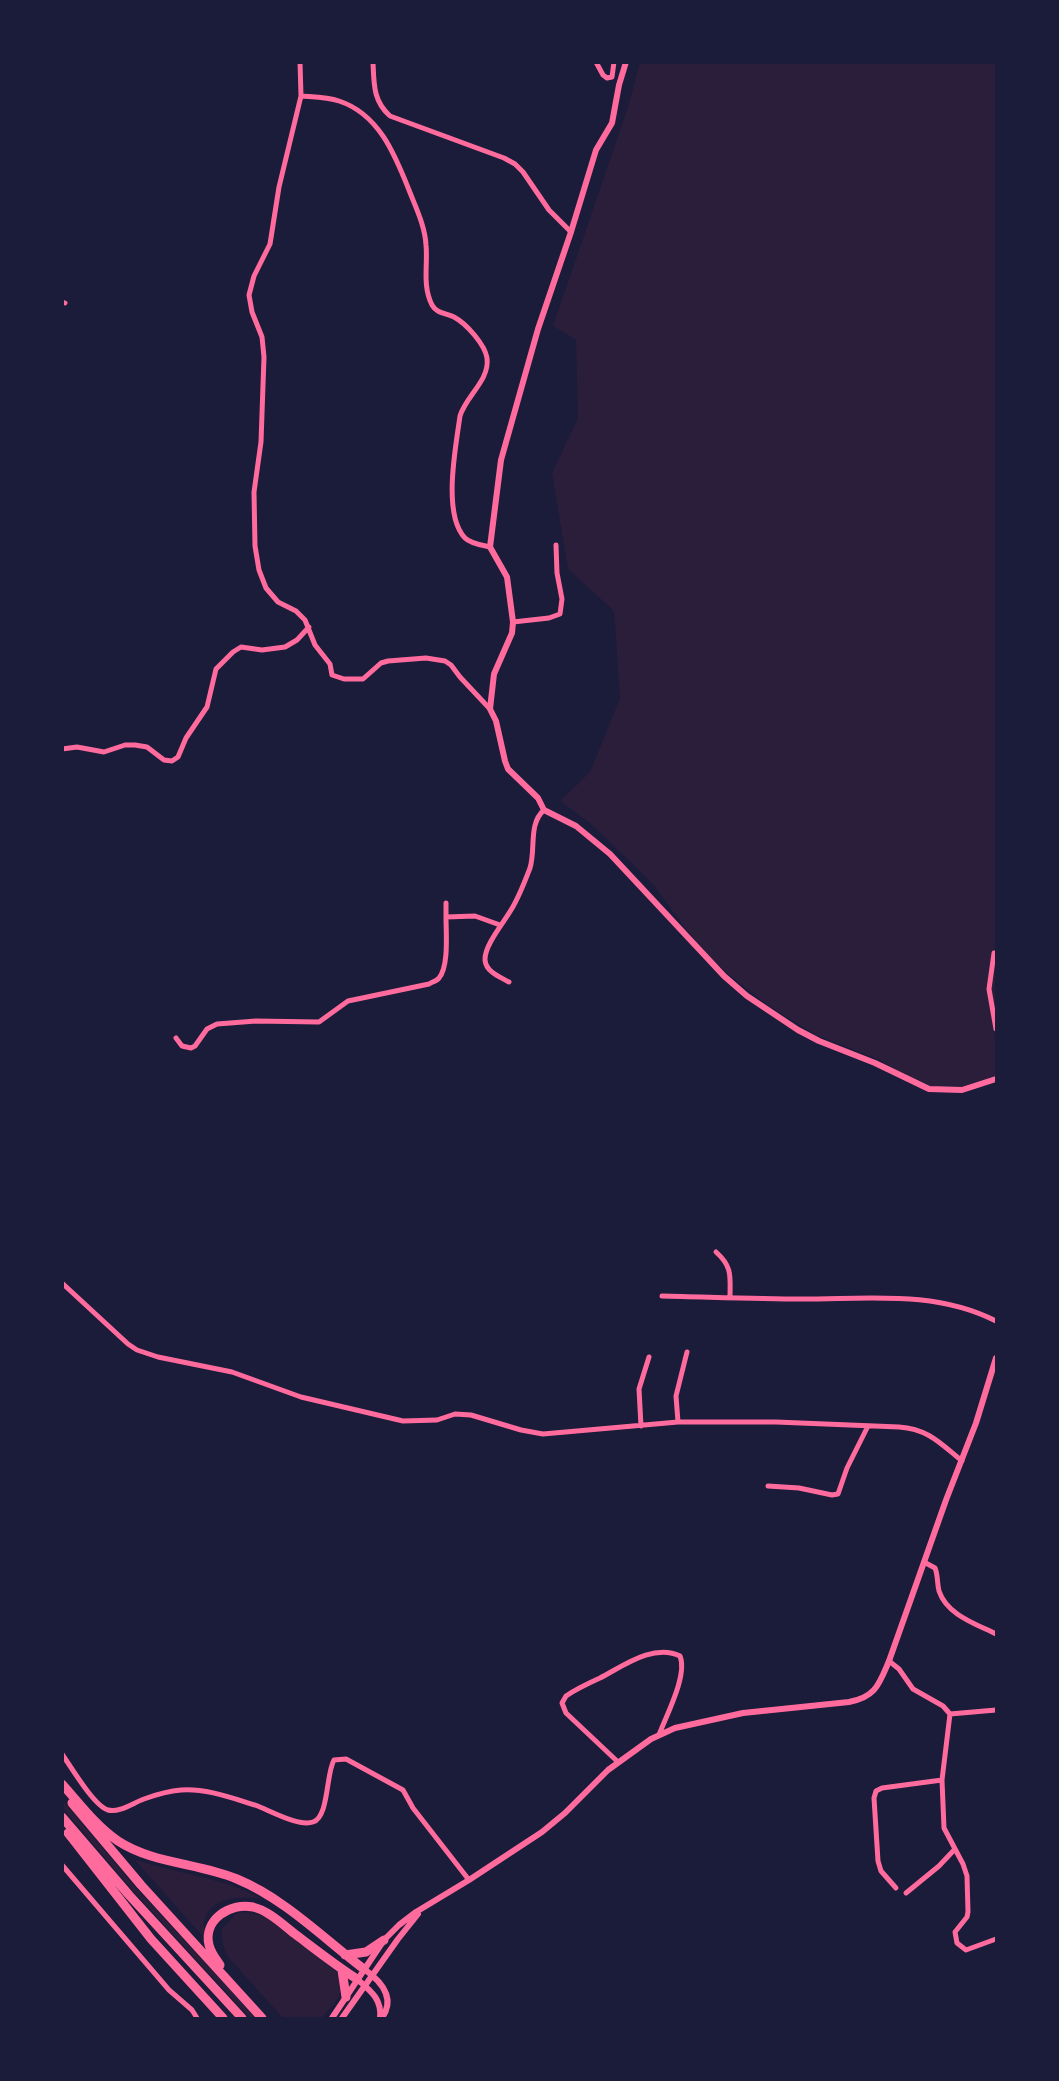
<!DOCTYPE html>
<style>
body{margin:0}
#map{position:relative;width:1059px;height:2081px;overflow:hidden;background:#1b1b3a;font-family:Ubuntu,sans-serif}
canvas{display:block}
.frame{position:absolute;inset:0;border:64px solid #1b1b3a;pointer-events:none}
</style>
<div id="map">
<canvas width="1059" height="2081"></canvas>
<div class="frame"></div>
</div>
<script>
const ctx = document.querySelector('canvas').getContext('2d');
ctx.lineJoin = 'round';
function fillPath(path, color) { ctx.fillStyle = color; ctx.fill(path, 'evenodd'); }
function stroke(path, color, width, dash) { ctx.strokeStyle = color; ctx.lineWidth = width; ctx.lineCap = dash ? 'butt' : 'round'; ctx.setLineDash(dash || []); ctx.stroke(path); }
fillPath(new Path2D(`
 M640,63H996V1022L993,1024L996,1043V1080L966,1089L925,1087L878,1059L816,1035L766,1004L727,973L711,958L685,928L653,884L591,824L560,801L590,772L620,698L614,611L568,569L552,473L578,418L576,340L553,326L628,107Z
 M63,1801L136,1888L256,2018H250L133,1891L66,1812L63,1808Z
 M134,1859C176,1874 223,1877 262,1899C241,1895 205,1897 204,1926C204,1931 207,1938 208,1942Z
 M246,1912L264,1916L274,1921L338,1973C346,1994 335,2004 321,2018H283L228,1957L224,1949L221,1930L237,1913Z`), '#2a1e3b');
stroke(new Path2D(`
 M300,62L301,96L279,187L270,244L254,276L249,295L252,312L262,337L264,357L261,442L254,492L255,546L259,570L266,588L278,602L296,611L305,620L315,645L330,664L332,675L344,679H363L381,663L388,661L426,658L445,661L451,665L460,677L490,709
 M373,62C374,84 373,101 390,116L504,158L515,164L523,172L549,210L571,232
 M596,62L603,75L607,78L612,77L614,62
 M301,96C313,97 327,97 339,101C379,114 395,155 409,190C416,208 425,226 426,245C428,265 422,285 432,305C437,314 446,313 454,317C467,324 485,345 487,358C490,380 466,396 460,416C456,446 442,514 465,538C471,544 482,545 490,547
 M62,302L65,303
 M513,622L549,618L560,614L562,599L557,573L556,545
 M62,749L77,747L104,752L125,745H135L147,747L164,760L172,761L178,757L186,738L207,707L216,669L233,652L241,647L262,650L285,647L297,640L309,627
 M446,903V917
 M994,953L989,989L996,1029
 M509,982C500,977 486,972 485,960C484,946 504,922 511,910C519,897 525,881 530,868C536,849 528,824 544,810
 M176,1038L182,1046L191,1048L195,1046L207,1029L217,1024L256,1021L319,1022L348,1001L429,984C432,982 437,981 439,978C449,966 446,933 446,917L475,916L500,925
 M716,1252C733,1267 730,1277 730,1298
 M62,1283L128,1344L137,1350L158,1357L232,1372L301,1397L403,1421L437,1420L455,1414L471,1415L521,1430L543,1434L678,1422H776L899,1427C928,1429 940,1443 962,1461
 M662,1296C709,1297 756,1299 802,1299C869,1299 935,1290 996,1321
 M678,1422L676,1396L687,1352
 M641,1426L639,1389L649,1357
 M768,1486L799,1488L832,1495L838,1494L847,1468L868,1426
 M924,1562L935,1568C938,1575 937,1583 939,1591C947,1615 976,1624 996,1634
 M889,1661L899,1669L913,1689L943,1706L950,1714L942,1780L944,1828L963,1864L967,1876L968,1912L967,1917L955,1932L957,1943L966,1950L996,1939
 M950,1714L996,1710
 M62,1754C71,1767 94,1806 108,1810C119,1813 133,1803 144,1799C155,1795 168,1791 181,1790C205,1788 232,1798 255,1805C269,1810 298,1827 313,1822C329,1817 326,1773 334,1760L346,1759L403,1790L413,1808L469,1880
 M618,1762L566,1713L562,1703L566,1696C576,1689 589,1683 600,1678C623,1666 654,1643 680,1656C688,1675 666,1716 659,1735
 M62,1865L169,1990L192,2010L197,2018
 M896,1888L881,1871L878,1861L874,1798L876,1791L882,1788L942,1780
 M906,1893L939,1866L955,1849`), '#ff6b9d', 5);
stroke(new Path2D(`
 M626,62L619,85L612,123L596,150L571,232L538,329L501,460L490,547L507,577L513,622L512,633L494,674L490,709L496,721L505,761L508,769L538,798L544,810L576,826L610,854L724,976L747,996L798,1030L819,1041L875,1063L929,1089L962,1090L996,1079
 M364,1969C381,1981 396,1998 382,2018
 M357,1979C371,1991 382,1999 380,2018
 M332,2018L384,1940L399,1925L416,1912L469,1880L542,1832L565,1813L608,1770L651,1739L675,1728L743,1713L849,1702C876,1697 879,1684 889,1661L946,1500L976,1423L996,1358
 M342,2018L398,1939L418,1914`), '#ff6b9d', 6);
stroke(new Path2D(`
 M62,1784C80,1804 96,1826 118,1841C153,1864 200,1863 237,1879C285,1899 323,1938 364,1969
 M72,1803L141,1885L262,2018
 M62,1817L129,1895L242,2018
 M68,1833L151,1939L223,2018
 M345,1955L366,1952L384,1940
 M220,1965C216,1959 211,1953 209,1945C203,1920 230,1902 253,1907C269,1911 282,1924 295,1934C315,1949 335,1965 357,1979
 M342,1970L346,1997`), '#ff6b9d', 9);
</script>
